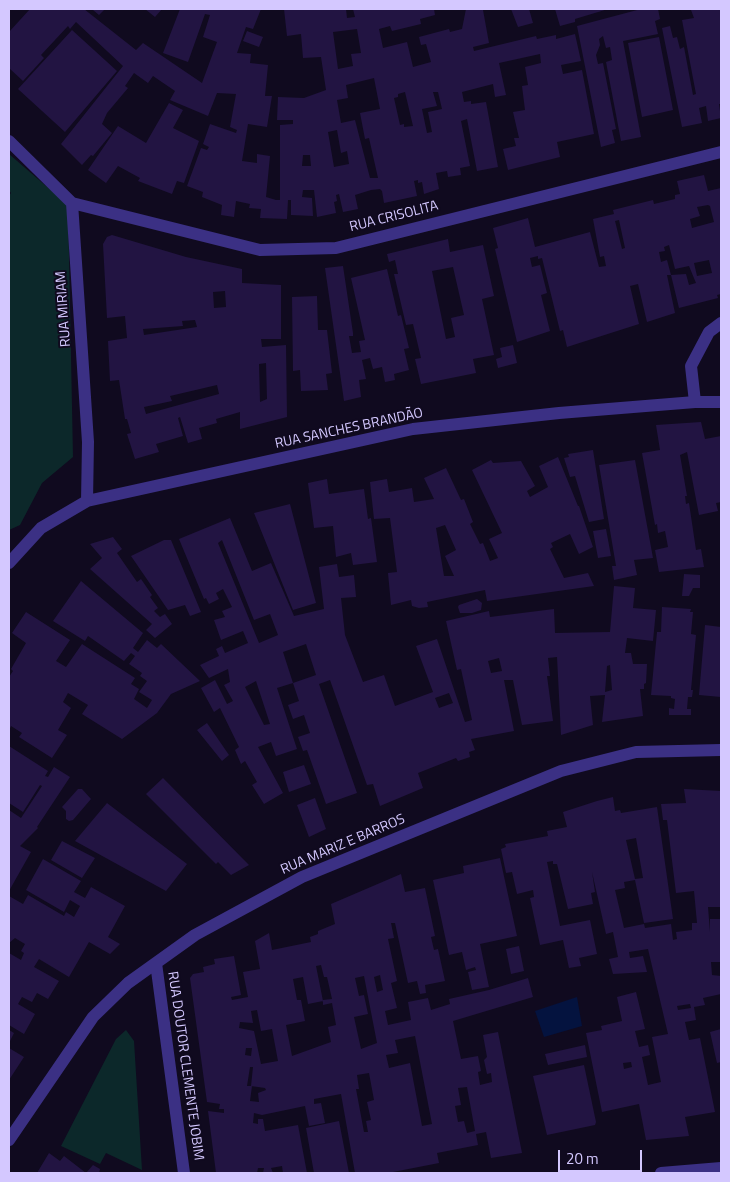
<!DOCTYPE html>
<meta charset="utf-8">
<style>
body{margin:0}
#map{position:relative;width:730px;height:1182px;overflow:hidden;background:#100a1f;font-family:"Titillium Web",sans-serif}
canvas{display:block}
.frame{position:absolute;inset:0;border:10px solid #d4c8ff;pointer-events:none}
.scale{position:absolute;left:558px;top:1150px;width:84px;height:22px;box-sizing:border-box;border:2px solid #d4c8ff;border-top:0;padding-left:6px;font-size:15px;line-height:18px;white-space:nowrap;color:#d4c8ff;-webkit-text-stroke:4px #100a1f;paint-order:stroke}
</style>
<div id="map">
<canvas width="730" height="1182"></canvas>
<div class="frame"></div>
<div class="scale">20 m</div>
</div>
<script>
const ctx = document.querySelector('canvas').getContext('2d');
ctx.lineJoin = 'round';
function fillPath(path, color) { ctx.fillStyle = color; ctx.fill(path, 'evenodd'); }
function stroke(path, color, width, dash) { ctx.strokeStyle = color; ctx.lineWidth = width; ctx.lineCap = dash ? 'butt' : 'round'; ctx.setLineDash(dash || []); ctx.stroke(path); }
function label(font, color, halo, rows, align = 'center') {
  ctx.font = font + ' "Titillium Web",sans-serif'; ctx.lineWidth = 4; ctx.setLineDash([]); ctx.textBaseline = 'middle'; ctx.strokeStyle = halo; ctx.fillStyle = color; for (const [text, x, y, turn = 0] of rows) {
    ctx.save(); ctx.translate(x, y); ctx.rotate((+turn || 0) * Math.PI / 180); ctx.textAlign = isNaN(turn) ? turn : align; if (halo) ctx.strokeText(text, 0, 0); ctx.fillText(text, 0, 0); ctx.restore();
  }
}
fillPath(new Path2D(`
 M9,154L68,205L73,457L42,483L20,525L9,530V196L11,193L9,190Z
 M126,1030L134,1041L142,1170L106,1153L100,1164L61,1146L116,1039Z`), '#0c282a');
fillPath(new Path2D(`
 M577,997L582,1026L544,1037L535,1011Z`), '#04133f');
fillPath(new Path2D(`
 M30,9H84L136,50L143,43L202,83L217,42L203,37L210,15L205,14L188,62L163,53L180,9H261L253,29L246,27L237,53L251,54L250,63L268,65L265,96H272L267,127L248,124L242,161L257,163V154L270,156L266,197L276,200H280V125L293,124V120H277L278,97L304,98L326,90L321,57L303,58L301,34L287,36L284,9H346L347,18L355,17L353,9H434L435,15L420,19L421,24L392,31L390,26L379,29L383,48L407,42L413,67L431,62L426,44L421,45L419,37L449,29L450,32L462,29L466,9H487L483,10L489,43L473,47L474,51L536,36L537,39L556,35V39L575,34L581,61L561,65L563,74L582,70L594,134L557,142L560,157L508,170L503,149L516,146L514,138H519L513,112L525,110L522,86L528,85L525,67L541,63L540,54L499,63L506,95L495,97L493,84L462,92L464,102L471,101V104L486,102L498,167L477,171L467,119L461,121L470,166L460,168L461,175L448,177L447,171L436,173L439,189L424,194L422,182L418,183V180L414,181L417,196L384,203L382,191L380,189L371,190L355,195L358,209L343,212L339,194L336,195L337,201L334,202L336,213L317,217L314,190H303L302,197L312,198L313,216L291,215V200H288L287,219L260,218L261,209L249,208L250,204L236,201L234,217L221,215L222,205L202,197L203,192L187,186L201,148L207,150L209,147L203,144L210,124L236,133L237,130L230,127L236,94L217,93L208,116L170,100L175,91L153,76L148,83L134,73L125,86L128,88L107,113L102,124L112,133L93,156L91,155L82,165L61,144L123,66L76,22L70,29L68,26L41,55L44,58L23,81L9,68V32ZM357,29L361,53L351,54L353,66L338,69L333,32ZM374,78L380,109L360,113L365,139L369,138L378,178H370L355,120L341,123L337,100L348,98L346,85ZM405,92L413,126L404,127V124L400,125L394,98L398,97V94ZM433,92H438L442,109L428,112L432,132L427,133L422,109L437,106ZM337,130L341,153L347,151L349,164L334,167L328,132ZM303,155H310L311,166H302Z
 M95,9H105L99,15L93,10Z
 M145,9H162L155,17Z
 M511,9H529L533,23L518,27Z
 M555,9H608L575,19V22L560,26Z
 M641,9H658L660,19L655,21L658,34L623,41L641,137L621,141L606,62L612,60L610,47L606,48L603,36L599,39L600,45L596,55L598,64L603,63L616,129L612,130L615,143L601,147L577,26Z
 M721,9V104H719L721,118L708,121L706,106L699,108L702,123L682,127L662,28L670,26L673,38L677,37L680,49L684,47L693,95L696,94L682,20L694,18L691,10Z
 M72,30L117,71L65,132L18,89Z
 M247,31L263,37L259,47L243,41Z
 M659,37L673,110L642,117L628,43Z
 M169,103L183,110L173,128L199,141L184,183L177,181L172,194L138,181L140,178L118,166L106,183L88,170L118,126L146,143Z
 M704,175L708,191L721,188V294L717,295L718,298L679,308L671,275L686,274L689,285L696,283L689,266L675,269L669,245L664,247L665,251L659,252L661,262L667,260L671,275H667L675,313L647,322L638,284L630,286L639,324L567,347L563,330L560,331L542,258L538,259V256L530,258L532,267L540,265L547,293L541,295L550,331L517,342L495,249L498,248L493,228L528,218L535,247L590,232L599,267L606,266L604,256L600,257L593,219L614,214L613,210L653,200L654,204L675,199V195L680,194L677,181ZM708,205L710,206L714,222L692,228L690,219L700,216L697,207ZM619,220L625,248L622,249L615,221ZM709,260L712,273L697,276L694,263Z
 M112,235L186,257L242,269V283L281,285V339H261L262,347L286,345L287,417L240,429V412L216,419L217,423L199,428L202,439L188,443L180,417L178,418L183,436L156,444L159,452L135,459L127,434L131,433L127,419H125L119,380L110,381L108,341L127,338L125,316L107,318L103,244L107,237ZM225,291L226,307L214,308L213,292ZM195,320L197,327L144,335L143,329L183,326L182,321ZM266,363L267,399L260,402L259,364ZM217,385L219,394L146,414L144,407L172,401L170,396Z
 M448,239L450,252L483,245L494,296L482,299L494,355L473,359L476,373L421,384L415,359L421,358L413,324L406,325L394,274H398L395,260L389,262L387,254ZM453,267L464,315L451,318L455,337L446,339L432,271Z
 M343,266L353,333V336H349L352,353L361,352L359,341L365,340L351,278L387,269L398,316L401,315L409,348L404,349L409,370L394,374L395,380L385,382L382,367L373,369L370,358L362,360L366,379L359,380L361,397L344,401L325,268Z
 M317,296L318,330H327L332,373L326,374L328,390L301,391L300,370L293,371L292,297Z
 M513,345L517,363L498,368L496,359L502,357L500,348Z
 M701,422L705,439L721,436V502L716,503L718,511L699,515L687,452L680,455L687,496H685L686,504L689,503L696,550L701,549L704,567L659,572L655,550L668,547L665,531L658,533L657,524L655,525L642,453L660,450L656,425Z
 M593,450L604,519L589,522L575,476L570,477L564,458L569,457L568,454Z
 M558,457L578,506H579L593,547L579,554L570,534L551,543L553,547L550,549L564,578L588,573L594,586L487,601L485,590L427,602L428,607L419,608L412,606L411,600L391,605L388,573L397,572L390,518L374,519L370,482L387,479L389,492L412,488L414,502L434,499L424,478L446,468L461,500L464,499L473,522L470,524L480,544L483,543L490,561L498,558L489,539L502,533L472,470L491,460L493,463L521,461L535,486L527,491L530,497L548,487L539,466ZM445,525L456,550L445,556L454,576H444L436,528Z
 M635,460L653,558L634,560L637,575L614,580L612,566H616L599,465Z
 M327,479L329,494L364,489L368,519L371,518L377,562L353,565L351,553L336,557L333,526L314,528L308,483Z
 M290,504L316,603L293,610L254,513Z
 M230,518L252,571L271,563L294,616L324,609L319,567L337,564L339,577L354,575L356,597L341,598L345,635L363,682L384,675L395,706L433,692L416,646L437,639L465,722L472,720L461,669L457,670L446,621L489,611L490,617L554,609L555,633L610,632L614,586L635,588L633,608L656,610L653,641L627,638L625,653H631L633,664H647L646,683L644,684V689H640L643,716L602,722L605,695L590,696L593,725L561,735L557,657L548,658L550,676H547L553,721L522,725L513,680H504L514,731L471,739L475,750L469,752L470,757L458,761L456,758L418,773L423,788L380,806L373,784L367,785L330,680L319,684L357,793L326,804L307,750L303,751L298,737L310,733L304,715L293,719L288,705L299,701L293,683L316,675L306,644L283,652L293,683L277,688L297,749L276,756L271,742L258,747L283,793L264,804L252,785L257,782L245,761L241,764L235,750L239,747L220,708L214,712L201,688L215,680L227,704L233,701L224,685L230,682L228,669L209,678L200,665L219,656L216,649L222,646L225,653L248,643L243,631L221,640L214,620L225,617L222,611L232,607L223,589L216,593L219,599L209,604L206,598L204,599L179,539ZM222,540L254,620L270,614L278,635L259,643L218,543ZM499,658L502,671L491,673L488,661ZM610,665L612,690L605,692L607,666ZM256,681L270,724L264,725L245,687ZM449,693L453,703L439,708L435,698Z
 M606,529L611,556L598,558L593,531Z
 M113,537L122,549L117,553L137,582L141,579L152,595L150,597L158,608L154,611L160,617L165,614L172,624L155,638L146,630L152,624L90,569L102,558L90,544Z
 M164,540H171L201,612L190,616L185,605L168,610L131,556Z
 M684,574L700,575V588H693L689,596H682Z
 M81,581L143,633L133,648L138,652L147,640L157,648L161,644L200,681L171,694L157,713L122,739L82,714L88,705L68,693L63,702L71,708L58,730L67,735L52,758L19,737L22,733L11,726L9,731V677L13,671L11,669L26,643L12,633L26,612L70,640L56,661L66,667L82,644L135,678L131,684L139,689L134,699L147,708L152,700L139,692L147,681L140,676L142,673L129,664L135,656L131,653L124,661L88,636L85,641L53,621Z
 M477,599L482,603L481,610L472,613H460L458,607L459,605Z
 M662,607L691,609L690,612H693L691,634L696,635L691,690H693L692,697H688L687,709H691V715H669V708L674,709L675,699L671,698V696L651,695L657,632H661Z
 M705,625L721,627V697L699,695Z
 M207,723L229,755L222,761L197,730Z
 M9,746L48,771L45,776L48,777L54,767L70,777L37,827L38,828L20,846L31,852L9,891V810L21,818L42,786L40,785L23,812L9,803Z
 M304,765L311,784L289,792L283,772Z
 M163,778L249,865L231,875L218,862L216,864L146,794Z
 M78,789H82L91,799L73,820L69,821L66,819V811L62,807Z
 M684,789L721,791V907H708L710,932V919H721V962H711L712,975L721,976V994L703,998L705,1005L694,1007L696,1020L685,1022L689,1040L700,1038L715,1112L685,1117L689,1136L646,1140L639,1104L602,1112L586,1033L602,1030L601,1026L622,1021L617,997L636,992L645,1029L635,1031L639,1047L648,1045L650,1055L642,1057L648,1085L661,1082L652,1037L668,1034L648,949L629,952L630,958L643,956L647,972L613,974L609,959L618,957L613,932L606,934L592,872L595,892L591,893L593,904L568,909L557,864H553V861L547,862L560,926L590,920L597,954L579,958L581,966L569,968L563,940L540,945L530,898L534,897L533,890L517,894L512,872L506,873L501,849L506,847L505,844L548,836L547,831L567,827L563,812L597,801L613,797L615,811L620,810L621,813L657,807L673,919L644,923L635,880L624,882L625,888L615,890L624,928L644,924L645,928L671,924L673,940L677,939L676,932L692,930V923H697L694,891L676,893L667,820H663L661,804L686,803ZM636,838L643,878L635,879L626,840ZM690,1004L691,1008L678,1010L677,1006ZM631,1062L632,1067L624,1069L623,1063Z
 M315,798L326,829L309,837L297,805Z
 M107,803L187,864L166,891L75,841Z
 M62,841L95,858L82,878L51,860Z
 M500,858L517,936L480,944L489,987L472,990L468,972L476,970L475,967L466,970L462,952L449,955L433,880L464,873L463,866Z
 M43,859L81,881L74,892L85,898L91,887L125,906L108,937L120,944L110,954L89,942L69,977L39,959L34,967L59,981L48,999L37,993L32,1002L22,997L18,1004L35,1014L24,1034L9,1025V953L21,960L24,953L21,951L25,944L15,938L9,943V896L23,904L28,895L64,916L66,912L74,917L80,906L70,900L64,912L26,890Z
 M401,874L405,892L425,888L435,936L431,937L434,950L438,949L445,981L425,985L426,993L420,994L417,981L408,983L395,923H391L394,938L388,939L397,981L391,983L397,1008L385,1011L388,1025L411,1020L408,1002L428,998L431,1010L450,1004L449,999L489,990L528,978L533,997L453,1021L461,1059L478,1056L481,1071L478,1072L480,1085L492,1082L491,1073L487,1074L484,1060L487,1057L483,1035L498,1032L522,1153L491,1158L486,1132L476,1134L478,1145L437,1153L439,1163L388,1173H355L341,1094L314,1099V1104L321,1103L325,1123L309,1126L305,1106L262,1115L254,1113L253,1123L258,1124V1119H263L265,1131L298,1125L307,1173H283L282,1166L271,1168L273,1173H263L264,1168H258L257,1173H216L208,1111L224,1113V1109H219L220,1104L207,1102L190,978L193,974L204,972L203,967L215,964L214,959L234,956L241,995L231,997L232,1000L248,997L243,972L260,969L255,941L269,933L272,950L311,942L310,937L318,934V931L335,924L331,904ZM321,965L324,977H327L332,999L323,1000V1005L332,1003L336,1025L328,1027L331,1042L292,1056L286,1025L305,1021L301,1000H297L293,979L303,977L308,1004L323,1001L316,966ZM380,975L383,990L377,992L374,977ZM364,976L377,1043L361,1049L354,1017L368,1014L364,995L359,996L355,978ZM257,1010L261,1031L272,1029L278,1061L261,1064L254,1031L239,1028L240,1022L253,1023L251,1011ZM415,1036L432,1124L422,1126L410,1063L389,1068L386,1055L398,1053L395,1040ZM246,1048H252L251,1056L245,1055ZM250,1067H253L251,1086L265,1088L266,1090L258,1093L259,1102L250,1101L252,1086H247ZM369,1073L374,1100L367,1102L371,1120L366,1121L368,1132H364L356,1089H359L357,1075ZM467,1087L475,1131L467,1133L464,1121L458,1122L455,1106L461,1105L458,1088Z
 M519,946L524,971L511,974L506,949Z
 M721,1029V1062L717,1063L710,1032Z
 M9,1030L14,1033L9,1043Z
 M585,1045L587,1057L548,1065L545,1054Z
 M9,1048L24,1057L9,1080Z
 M584,1065L596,1122L595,1125L547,1135L533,1076Z
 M339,1121L349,1173H314L306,1128Z
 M49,1153L60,1161L64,1156L86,1173H37Z
 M93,1165L100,1169L99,1173H86Z`), '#221442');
stroke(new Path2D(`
 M9,141L72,203L88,442L87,501
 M72,203L260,250L336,248L721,152
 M695,402L691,366L709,332L721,323
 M9,563L41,528L87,501L413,429L559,413L695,402H721
 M156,963L184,1173
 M9,1140L93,1017L128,983L195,935L302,877L561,771L636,752L721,750
 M661,1173L721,1168`), '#3b3084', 12);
label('14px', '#d4c8ff', '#100a1f', [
 ["RUA CRISOLITA",394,217,-14],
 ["RUA MIRIAM",64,309,-94],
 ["RUA SANCHES BRANDÃO",349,429,-12],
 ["RUA MARIZ E BARROS",343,845,-23],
 ["RUA DOUTOR CLEMENTE JOBIM",185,1066,82]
]);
</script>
